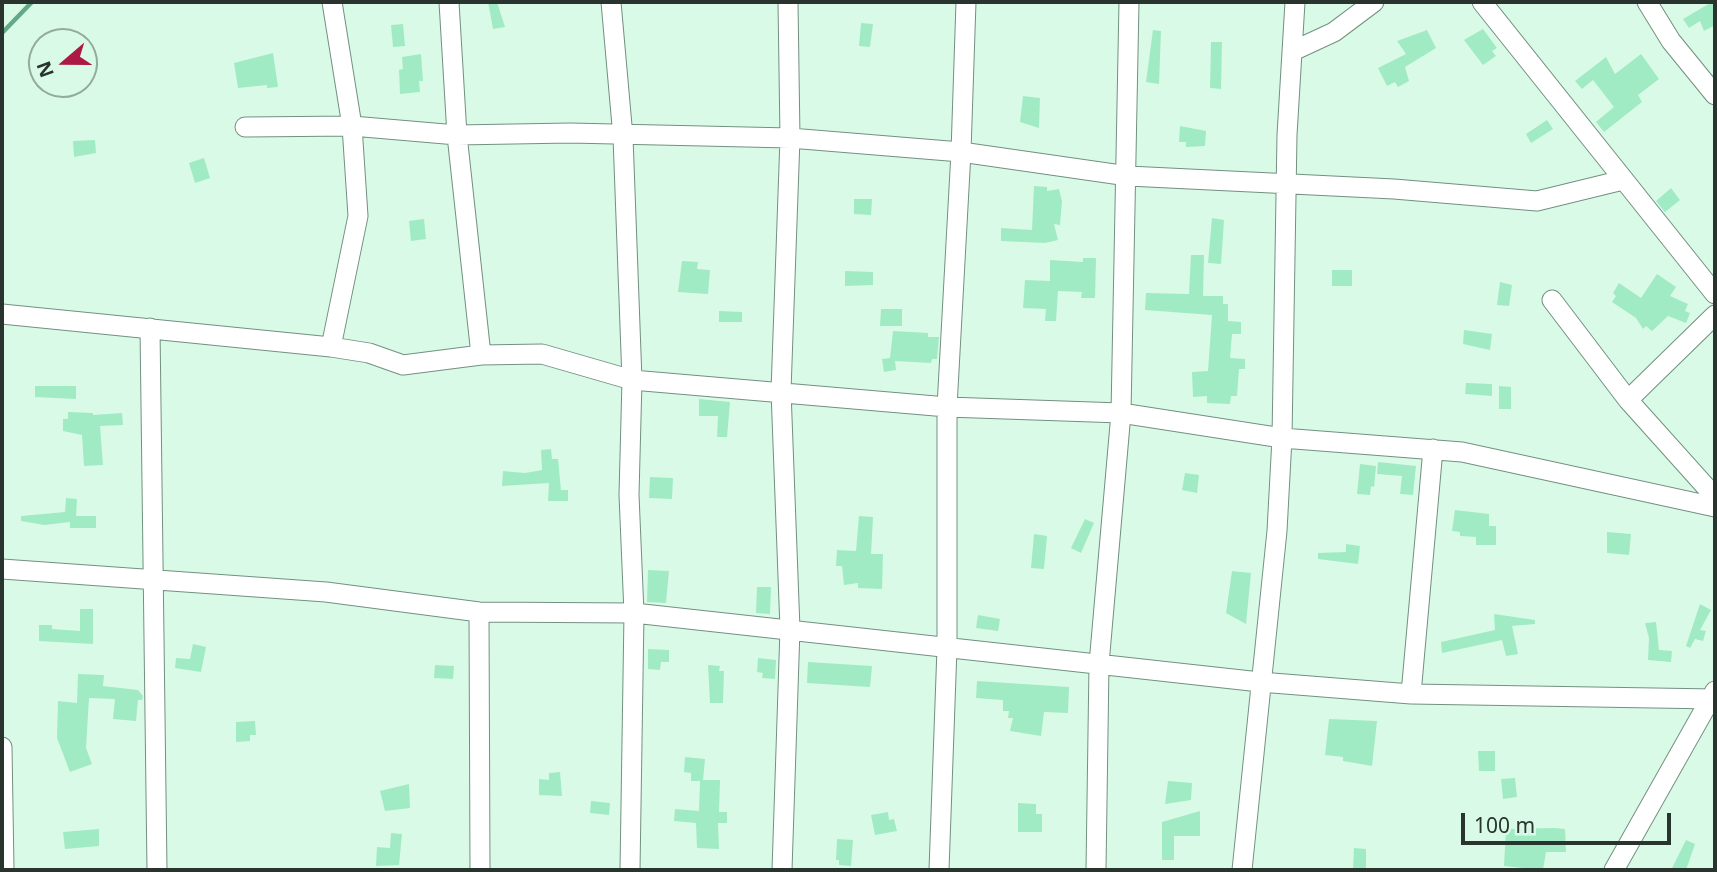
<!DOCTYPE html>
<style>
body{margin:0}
#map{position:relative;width:1717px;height:872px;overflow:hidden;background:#dafae8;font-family:"Noto Sans",sans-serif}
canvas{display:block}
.frame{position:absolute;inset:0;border:4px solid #28342d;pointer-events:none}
.north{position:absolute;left:28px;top:28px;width:70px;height:70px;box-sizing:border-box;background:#dafae8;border:2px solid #93ab9d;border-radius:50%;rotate:250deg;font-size:19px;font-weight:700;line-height:28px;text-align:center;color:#28342d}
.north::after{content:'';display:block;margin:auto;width:24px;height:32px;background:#ac1946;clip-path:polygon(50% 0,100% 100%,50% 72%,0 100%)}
.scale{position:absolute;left:1461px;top:813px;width:210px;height:32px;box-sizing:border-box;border:4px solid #28342d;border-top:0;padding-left:9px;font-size:21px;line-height:24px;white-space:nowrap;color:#28342d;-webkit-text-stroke:5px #dafae8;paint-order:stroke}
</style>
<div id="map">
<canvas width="1717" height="872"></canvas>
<div class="frame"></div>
<div class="north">N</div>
<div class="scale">100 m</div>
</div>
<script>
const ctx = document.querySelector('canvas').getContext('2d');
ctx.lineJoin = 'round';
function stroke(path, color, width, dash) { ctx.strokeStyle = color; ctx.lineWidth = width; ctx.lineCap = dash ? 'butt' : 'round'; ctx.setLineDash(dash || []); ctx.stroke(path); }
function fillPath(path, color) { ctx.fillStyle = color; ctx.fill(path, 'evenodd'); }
stroke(new Path2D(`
 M2,33L32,2`), '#61aa85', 4.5);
fillPath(new Path2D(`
 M488,2H497L505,27L493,29Z
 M1712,2H1715V25L1704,31L1700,21L1689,28L1683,19Z
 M861,23L873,24L870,47L859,46Z
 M403,24L405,46L393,47L391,25Z
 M1483,29L1497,48L1492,51L1496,56L1483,65L1464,40Z
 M1153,30L1161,31L1159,84L1146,82Z
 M1427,30L1436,48L1405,67L1409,81L1398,87L1395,82L1387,86L1378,68L1406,54L1397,41Z
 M1211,42H1222L1221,89L1210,88Z
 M273,53L278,87L267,88V85L238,88L234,63Z
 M421,54L423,81H419L420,92L400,94L399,70L403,69L402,57Z
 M1641,54L1659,79L1638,95L1642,102L1604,132L1596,122L1614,107L1593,80L1582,89L1575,81L1606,57L1615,74Z
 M1023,96L1040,98L1039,128L1020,122Z
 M1547,120L1553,129L1531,143L1526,134Z
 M1180,126L1206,131L1205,146L1186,147V142H1179Z
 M95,140L96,153L74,157L73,141Z
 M204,158L210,178L195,183L189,163Z
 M1034,186L1047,187V191L1059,189L1062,201L1060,225L1054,224L1058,240L1045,243L1001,241V228L1032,230Z
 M1671,188L1680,200L1665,212L1656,201Z
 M854,199H872L871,215L854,214Z
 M1212,218L1224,220L1221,264L1208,263Z
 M424,219L426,239L411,241L409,221Z
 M1191,255H1204L1203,296H1223V304H1228V321L1241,322V334H1232L1230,358L1245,359V369H1239L1237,396H1231L1230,404L1207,403V396L1193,397L1192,372L1208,371L1212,315L1145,310L1146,293L1189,294Z
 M1083,258H1096L1095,298H1081L1082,292L1058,291L1056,321H1045L1046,309L1023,308L1025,280L1050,281V260L1083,262Z
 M682,261L698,262L697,269L710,270L708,294L678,292Z
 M1332,270H1352V286H1332Z
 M845,271L873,272V285L845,286Z
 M1657,274L1676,287L1670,296L1688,304L1685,311L1690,313L1686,323L1668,316L1652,331L1646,326L1643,329L1636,318L1612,302L1616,296L1613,293L1619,283L1641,298Z
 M1500,282L1512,285L1509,306L1497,305Z
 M881,309H902V326H880Z
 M719,311L742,312V322H719Z
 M1464,330L1492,334L1490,350L1463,344Z
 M893,331L928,333V337H939L937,359H932L931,363L895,361L896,370L884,372L882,359L890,358Z
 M1466,383L1492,384V396L1465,394Z
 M35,386H76V399L35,397Z
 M1499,386L1511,387V409H1499Z
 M699,399L730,402L727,437H717L718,416H699Z
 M68,412L93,413V415L122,413L123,425L100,426L103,465L84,466L82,435L63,431V419H68Z
 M551,449L552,459H558L561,490H568V501H548L549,483L502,486L503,471L525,473L542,470L541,450Z
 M1378,462L1416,466L1413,495L1400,494L1402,476L1377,474Z
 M1360,464L1376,466L1374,487L1371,486L1370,495L1357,494Z
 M1185,473L1199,475L1197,493L1182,490Z
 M650,477L673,478L672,499L649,498Z
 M66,498L77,499L76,516H96V528H70V522L44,525L21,521V516L65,512Z
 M1455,510L1489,514V526H1496V545H1476V537L1460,536V532L1452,531Z
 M859,516L873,517L871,554H883L882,589L858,588V583L844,585L842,566H836L837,550L856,551Z
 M1085,519L1094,523L1081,553L1071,548Z
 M1607,532L1631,534L1629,555L1607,553Z
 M1034,534L1047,536L1044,569L1031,568Z
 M1346,544L1360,546L1358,564L1318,559V553L1346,552Z
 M648,570L669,571L666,603L647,602Z
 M1232,571L1251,573L1246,624L1226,613Z
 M757,587H771L770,614L756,613Z
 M1700,604L1711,610L1700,630L1706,631L1703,641L1695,639L1690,648L1686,646Z
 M80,609H93V644L39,641V625H52V629L80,631Z
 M1494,614L1535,620V624L1512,626L1518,654L1506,656L1502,640L1442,653L1441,642L1495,630Z
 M978,615L1000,619L998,631L976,628Z
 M1656,622L1659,650L1672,651L1671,662L1648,660L1649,638L1645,623Z
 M193,644L206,647L201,672L175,668L176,658L190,659Z
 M648,649L669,650V662H661L660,670L648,669Z
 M758,658L776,660L775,679L762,678L763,673L757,672Z
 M808,662L872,666L870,687L807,683Z
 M435,665L454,666L453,679L434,678Z
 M708,665L720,666L719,671H724L723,703H710Z
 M78,674L104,675L103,686L138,690L143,696L142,700H138L136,721L113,719L115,699L89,698L86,748L92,764L70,772L57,738L58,701L77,703Z
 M977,681L1069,687L1068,713L1044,712L1041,736L1010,731L1013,718H1008L1009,711H1003V700L976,698Z
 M1329,719L1377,721L1372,766L1343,761V757L1325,755Z
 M255,721L256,735H250V741L236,742V722Z
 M1478,751H1495V771H1479Z
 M685,757L705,759L703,780H720L719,812H727V823H718L719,849L697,848L696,823L674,821L675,809L699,811L700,781H691V773L684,772Z
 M560,772L562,796L539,795V779L549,780V773Z
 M1515,778L1517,797L1503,799L1501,779Z
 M1168,781L1192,783L1191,800L1165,804Z
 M409,784L410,808L385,811L380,791Z
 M591,801L610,803L609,815L590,813Z
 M1018,803L1036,804V814H1042V832H1018Z
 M1200,811V836H1174V860H1162V822Z
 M888,812L889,820L894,819L897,831L875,835L871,815Z
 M1555,828L1565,829L1566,852H1546L1543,870L1504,866L1506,829Z
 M99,829V846L65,849L63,832Z
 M391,833L402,834L399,865L376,866L377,847L390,848Z
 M837,839L853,840L851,866L839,865V860H836Z
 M1686,840L1695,844L1686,870H1671Z
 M1354,848L1366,849V870H1353Z`), '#a0ebc4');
const minor = new Path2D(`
 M449,2L457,135L481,355
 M611,2L623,137L632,380L629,495L634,613L630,870
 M1482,2L1715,294
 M1647,2L1671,41L1715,95
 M1293,51L1334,32L1374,2
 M245,127L352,126L457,135L570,133L790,138L961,152L1128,176L1394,189L1537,201L1623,180
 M1552,300L1628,400L1715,497
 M2,314L331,347L369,353L403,365L481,355L542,354L632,380L947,407L1121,413L1282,438L1462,452L1715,507
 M150,328L157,870
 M331,347L358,216L352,126L332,2
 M1628,400L1715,315
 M2,569L326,592L479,612L634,613L1260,682L1411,694L1715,699
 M479,612L480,870
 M1411,694L1433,449
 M2,747L4,870
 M782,870L790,629L781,391L790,138L788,2
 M939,870L947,648V407L961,152L966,2
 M1096,870L1099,664L1121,413L1129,2
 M1242,870L1277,531L1282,438L1287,135L1295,2
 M1614,870L1715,691`);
stroke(minor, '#739080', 21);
stroke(minor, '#fff', 19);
</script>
